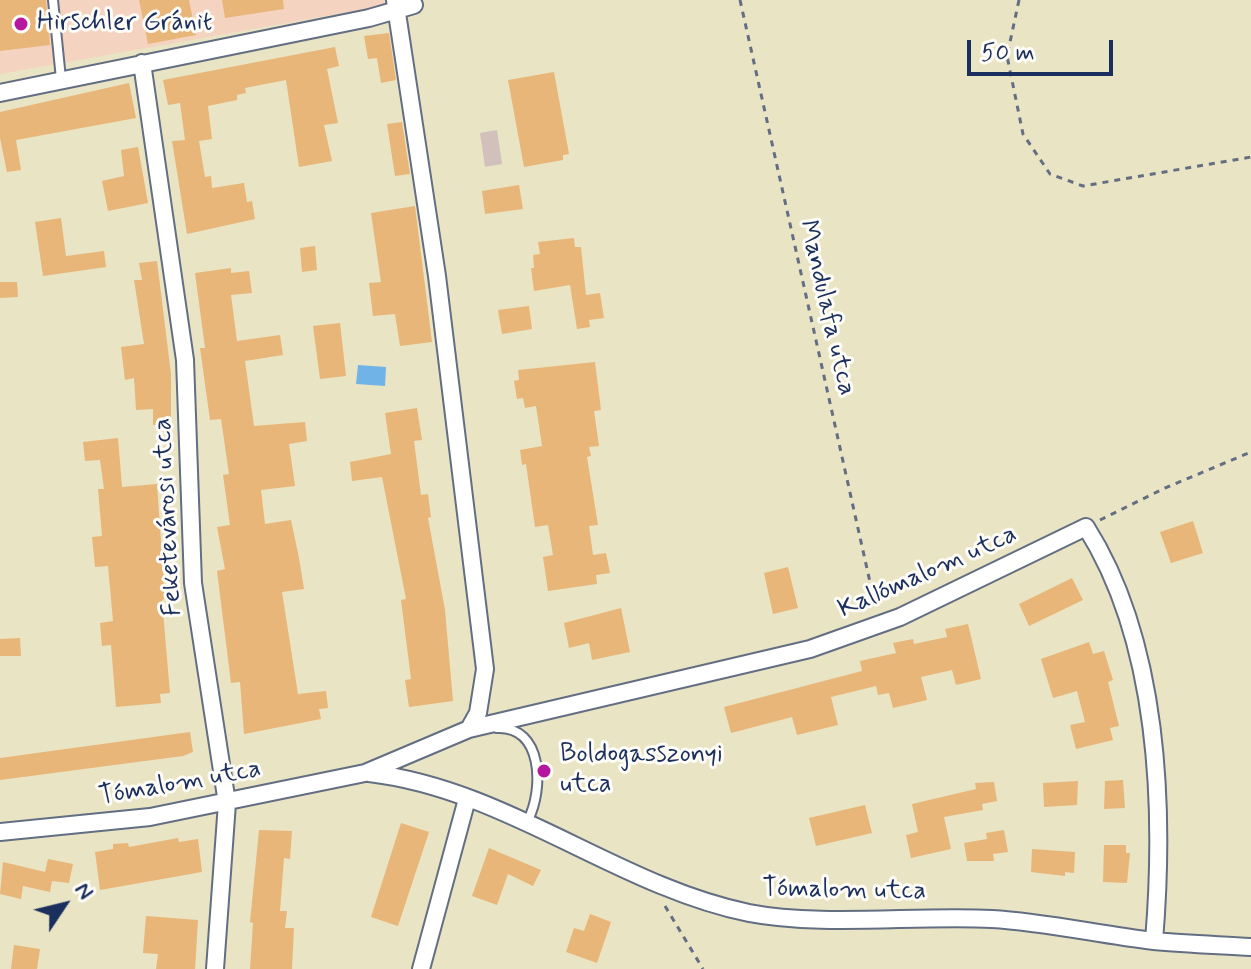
<!DOCTYPE html>
<meta charset="utf-8">
<style>
body{margin:0}
#map{position:relative;width:1251px;height:969px;overflow:hidden;background:#e9e4c4;font-family:Mynerve,sans-serif}
canvas{display:block}
.north{position:absolute;left:24px;top:865px;width:80px;height:80px;-webkit-text-stroke:6px #fdfcf7;paint-order:stroke;rotate:55deg;font-size:22px;font-weight:700;line-height:32px;text-align:center;color:#1b2f5e}
.north::after{content:'';display:block;margin:auto;width:28px;height:36px;background:#1b2f5e;clip-path:polygon(50% 0,100% 100%,50% 72%,0 100%)}
.scale{position:absolute;left:967px;top:40px;width:146px;height:36px;box-sizing:border-box;border:4px solid #1b2f5e;border-top:0;padding-left:10px;font-size:24px;line-height:28px;white-space:nowrap;color:#1b2f5e;-webkit-text-stroke:6px #fdfcf7;paint-order:stroke}
</style>
<div id="map">
<canvas width="1251" height="969"></canvas>
<div class="north">N</div>
<div class="scale">50 m</div>
</div>
<script>
const ctx = document.querySelector('canvas').getContext('2d');
ctx.lineJoin = 'round';
function fillPath(path, color) { ctx.fillStyle = color; ctx.fill(path, 'evenodd'); }
function stroke(path, color, width, dash) { ctx.strokeStyle = color; ctx.lineWidth = width; ctx.lineCap = dash ? 'butt' : 'round'; ctx.setLineDash(dash || []); ctx.stroke(path); }
function label(font, color, halo, rows, align = 'center') {
  ctx.font = font + ' Mynerve,sans-serif'; ctx.lineWidth = 6; ctx.setLineDash([]); ctx.textBaseline = 'middle'; ctx.strokeStyle = halo; ctx.fillStyle = color; for (const [text, x, y, turn = 0] of rows) {
    ctx.save(); ctx.translate(x, y); ctx.rotate((+turn || 0) * Math.PI / 180); ctx.textAlign = isNaN(turn) ? turn : align; if (halo) ctx.strokeText(text, 0, 0); ctx.fillText(text, 0, 0); ctx.restore();
  }
}
fillPath(new Path2D(`
 M0,0H387L388,5L0,74Z`), '#f5d3c1');
fillPath(new Path2D(`
 M497,130L502,164L485,167L480,133Z`), '#d1c0bc');
fillPath(new Path2D(`
 M358,365L386,367L385,386L356,384Z`), '#70b3e6');
fillPath(new Path2D(`
 M0,0H46L50,45L0,51Z
 M139,0H189L196,35L148,44Z
 M222,0H283L284,9L225,18Z
 M389,33L396,80L381,83L377,58L368,59L364,36Z
 M335,47L339,66L327,69L338,123L324,125L332,161L299,167L286,80L245,88L246,93L237,95V100L208,106L212,139L199,141L205,177L211,176L212,188L244,183L247,202L252,201L255,219L187,234L172,141L185,140L180,103L168,105L163,80Z
 M554,72L569,154L563,155V160L524,167L508,80Z
 M129,83L136,118L16,140L21,170L7,172L0,138V112Z
 M402,122L410,174L395,176L387,124Z
 M138,147L148,203L108,211L102,181L124,176L121,150Z
 M519,185L523,209L485,214L482,191Z
 M415,206L432,342L400,346L395,314L373,316L369,283L381,282L371,213Z
 M61,218L66,256L104,251L106,267L43,276L35,222Z
 M574,238L575,247H581L586,295L600,293L604,318L589,320L590,327L577,329L570,285L534,291L531,268H534L533,255L540,254L538,242Z
 M315,246L317,270L302,272L300,248Z
 M157,261L171,374V425H153V409L136,410L134,378L125,380L121,347L144,344L134,280H142L139,263Z
 M231,268V273L249,271L252,293L231,295L237,341L280,335L283,355L245,361L254,426L305,422L307,441L289,444L295,486L261,490L265,524L291,520L299,558L304,589L282,592L298,694L326,691L328,708L319,709L321,719L244,734L240,682L231,683L217,571L225,569L217,527L230,525L223,475L229,474L221,419L210,420L200,348H205L195,273Z
 M0,282H17L18,297L0,298Z
 M529,306L532,329L502,334L498,310Z
 M340,323L346,376L320,379L313,326Z
 M595,362L601,410L594,411L599,446L589,447L591,456L587,457L598,525L589,526L593,555L606,553L610,573L596,575L597,584L548,591L543,557L553,555L548,525L535,527L526,464L522,465L520,450L542,446L536,406L525,408L523,398L517,399L514,381L519,380L518,370Z
 M417,408L422,440L414,441L421,495L428,494L431,517L428,518L445,610L453,701L409,707L405,680L411,679L401,600L406,599L382,477L352,481L350,462L391,454L385,413Z
 M118,438L122,487L157,484L165,599L162,600L170,693L160,694L161,703L116,707L111,645L102,646L100,623L113,621L108,566L95,567L92,537L102,536L98,489H104L100,460L85,461L83,442Z
 M1193,521L1203,553L1171,563L1160,532Z
 M788,567L798,608L773,614L764,573Z
 M1072,578L1083,600L1029,626L1019,604Z
 M621,608L630,652L592,660L589,643L569,648L564,623Z
 M968,624L981,679L956,685L952,670L921,677L927,700L893,708L889,693L878,695L876,686L831,697L838,725L797,735L792,717L731,733L724,707L862,671L860,661L896,653L893,643L913,639L914,644L947,637L945,629Z
 M20,638L21,656H0V639Z
 M1089,642L1093,654L1104,651L1113,680L1108,682L1119,726L1110,728L1113,740L1076,749L1070,725L1085,722L1077,691L1053,698L1041,659Z
 M190,732L193,752L183,756L0,780V758Z
 M1123,780L1125,808L1104,809L1105,781Z
 M1078,781L1077,805L1044,807L1043,783Z
 M994,782L997,801L982,804L983,810L944,817L951,849L911,858L906,835L918,832L912,804L976,789L975,783Z
 M865,805L872,833L816,846L809,818Z
 M401,823L429,832L398,926L371,917Z
 M259,830L292,831L290,859L284,858L280,911H287L285,928H294L292,969H250L253,923L250,922Z
 M1004,830L1008,852L993,854L994,861H967L964,843L987,839L986,833Z
 M178,838L179,842L198,839L202,872L100,890L95,852L113,849V844L128,843L129,847Z
 M1104,845H1126V853H1130L1127,883L1103,882Z
 M489,848L541,870L533,886L508,874L497,905L472,896Z
 M1032,849L1075,852L1074,873L1065,872V876L1031,872Z
 M48,859L73,864L69,883L52,881L50,892L23,886L21,899L0,894L3,862L45,872Z
 M590,914L611,922L597,963L566,952L574,928L584,931Z
 M146,916L198,920L195,969H156L158,954L143,953Z
 M14,945L40,949L37,969H11Z`), '#e8b678');
const service = new Path2D(`
 M53,0L61,79
 M497,728C543,726 544,789 528,820`);
const minor = new Path2D(`
 M395,0L437,276L485,669L478,713L469,729
 M142,63L185,360L193,583L227,803L215,969
 M0,93L369,18L414,5
 M369,773C507,789 617,886 749,913C821,927 916,915 992,919C1046,922 1100,935 1154,941C1186,944 1219,945 1251,947
 M0,832L150,817L365,773L469,729L810,649L900,617L1086,527C1159,642 1165,808 1154,941
 M421,969L467,799`);
stroke(service, '#636e82', 12);
stroke(minor, '#636e82', 20);
stroke(new Path2D(`
 M740,0L876,609
 M1019,0L1007,56L1023,134L1050,174L1083,186L1251,157
 M1100,520L1165,488L1251,452
 M665,906L703,969`), '#636e82', 3, [6, 6]);
stroke(service, '#fff', 8);
stroke(minor, '#fff', 16);
for (const [x, y, r, color] of [
 [21,24,8,"#b5179e"],
 [544,771,8,"#b5179e"]
]) { const dot = new Path2D(); dot.arc(x, y, r, 0, 2 * Math.PI); ctx.fillStyle = color; ctx.fill(dot); stroke(dot, '#fdfcf7', 3); }
label('26px', '#1b2f5e', '#fdfcf7', [
 ["Hirschler Gránit",37,24],
 ["Boldogasszonyi",560,756],
 ["utca",560,786]
], 'left');
label('26px', '#1b2f5e', '#fdfcf7', [
 ["Mandulafa utca",826,308,77],
 ["Feketevárosi utca",169,517,-93],
 ["Kallómalom utca",928,573,-24],
 ["Tómalom utca",180,784,-10],
 ["Tómalom utca",844,891,1]
]);
</script>
